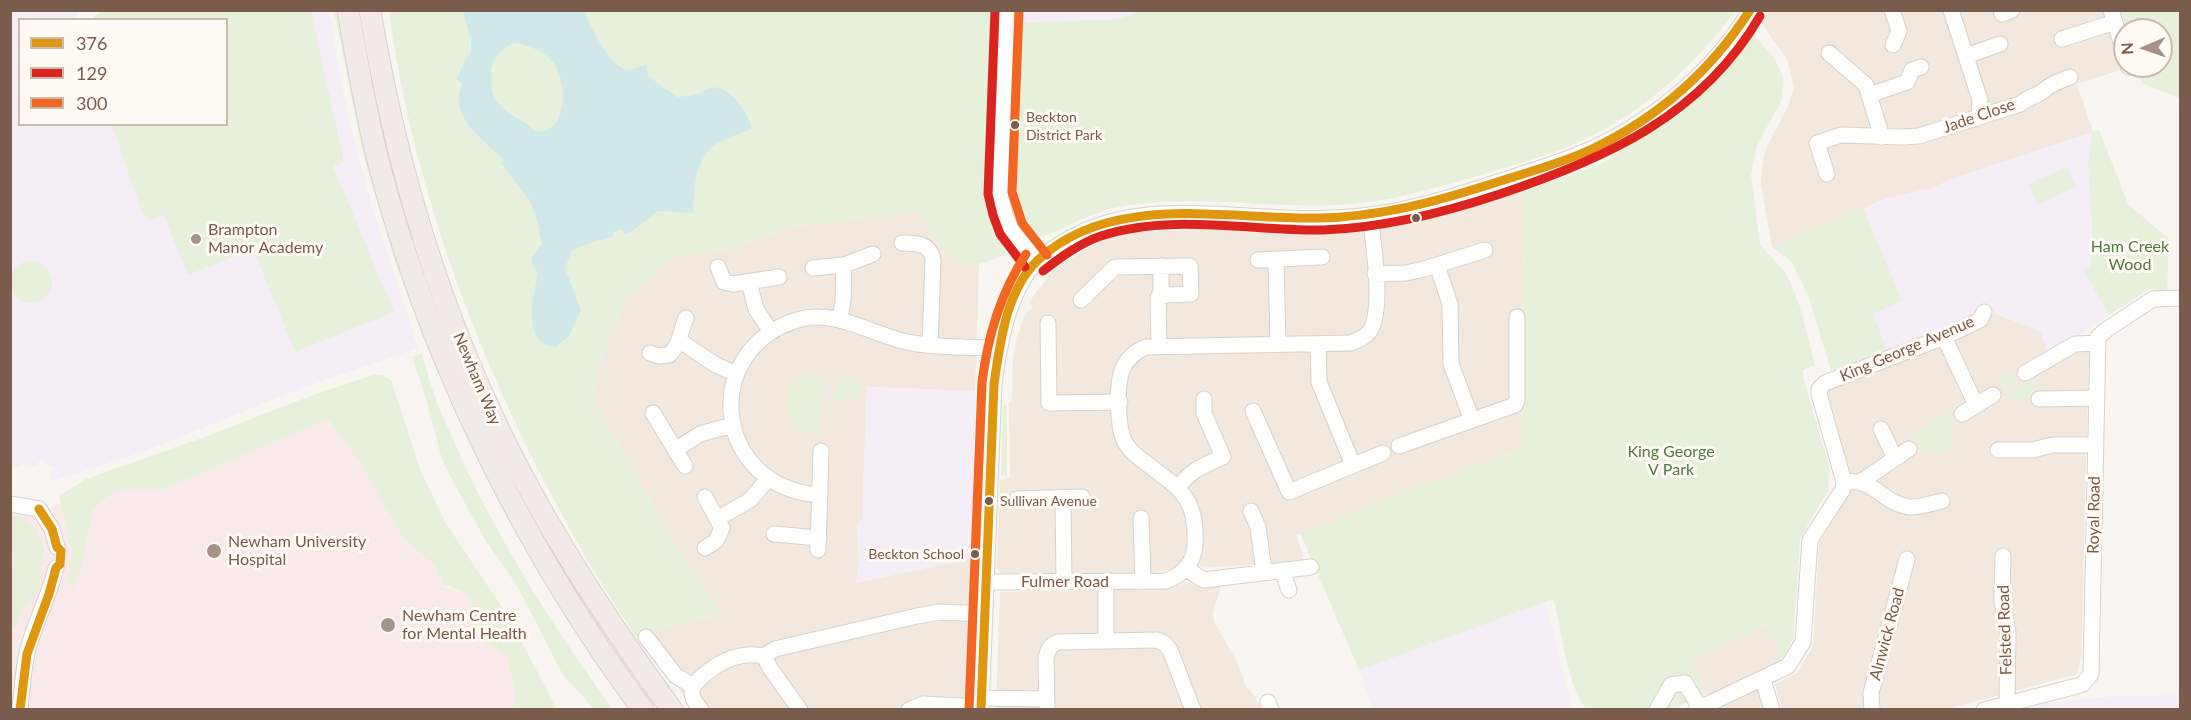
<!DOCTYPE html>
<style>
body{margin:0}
#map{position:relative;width:2191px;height:720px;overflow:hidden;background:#f9f5f0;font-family:Lato,sans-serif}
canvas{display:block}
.frame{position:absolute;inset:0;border:12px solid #7a5c4d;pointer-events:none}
.legend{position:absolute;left:18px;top:18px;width:210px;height:108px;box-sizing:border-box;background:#fffaf3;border:2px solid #cabbb1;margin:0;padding:8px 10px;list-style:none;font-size:18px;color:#7a5c4d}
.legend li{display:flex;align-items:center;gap:12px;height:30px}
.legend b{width:30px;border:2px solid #cabbb1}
.north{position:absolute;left:2113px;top:18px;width:60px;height:60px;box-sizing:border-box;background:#fffaf3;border:2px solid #cabbb1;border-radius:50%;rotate:268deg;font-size:16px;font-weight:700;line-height:24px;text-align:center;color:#7a5c4d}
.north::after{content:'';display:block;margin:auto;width:21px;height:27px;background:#a69286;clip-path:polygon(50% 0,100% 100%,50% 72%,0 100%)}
</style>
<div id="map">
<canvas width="2191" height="720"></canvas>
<div class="frame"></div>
<ul class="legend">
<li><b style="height:8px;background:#de970f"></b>376</li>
<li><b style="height:8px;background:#dc241f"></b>129</li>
<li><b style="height:8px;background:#f26522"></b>300</li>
</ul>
<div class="north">N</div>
</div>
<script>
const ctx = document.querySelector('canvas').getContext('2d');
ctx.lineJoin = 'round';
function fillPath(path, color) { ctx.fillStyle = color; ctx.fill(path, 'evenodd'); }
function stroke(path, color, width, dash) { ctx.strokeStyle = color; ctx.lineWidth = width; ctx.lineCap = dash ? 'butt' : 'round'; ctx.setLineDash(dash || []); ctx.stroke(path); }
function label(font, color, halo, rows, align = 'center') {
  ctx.font = font + ' Lato,sans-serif'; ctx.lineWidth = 6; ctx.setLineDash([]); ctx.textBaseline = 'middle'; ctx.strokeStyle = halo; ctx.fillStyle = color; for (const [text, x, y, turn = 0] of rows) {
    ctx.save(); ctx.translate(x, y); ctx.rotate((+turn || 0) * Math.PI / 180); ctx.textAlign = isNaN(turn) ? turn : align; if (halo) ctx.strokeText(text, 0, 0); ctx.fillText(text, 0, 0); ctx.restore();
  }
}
fillPath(new Path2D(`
 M1768,10L2117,11L2127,30H2125V66H2133L2077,84L2093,132L1957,177L1932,188L1885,199L1772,247L1761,186L1762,165L1766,148L1789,104L1794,86L1787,59L1761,23Z
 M1523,192L1521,449L1296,535L1302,552L1303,562L1175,569L1149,573H1002L999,571L997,568L1000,480L1010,478L1009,403L1012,400L1013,359L1017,336L1026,314L1033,307L1029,302L1050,274L1066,261L1103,240L1135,232L1213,229L1268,233L1341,234V230L1380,225Z
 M918,211L952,255L953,263L979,264L975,391L867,387L862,520L857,525L859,563L856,583L972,558L966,709H694L640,639L634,635L722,614L671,537L592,397L601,360L625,301L672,257L726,250L791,227Z
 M1994,313L2040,331L2073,352H2089L2081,657L2077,674L1943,710L1782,709L1775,684L1798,672L1813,646L1819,543L1851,490L1847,467L1825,392L1829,388L1979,328Z
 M1186,582L1203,588L1221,586L1213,613L1214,622L1236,660L1246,686L1256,697L1261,709L996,710L1000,592L1171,588Z
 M1766,625L1782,659L1758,675L1766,710L1702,709L1707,693L1692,659Z`), '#f2e8de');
fillPath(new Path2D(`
 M101,10L329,11L336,55L348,115L370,200L418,348L299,389L148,450L54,481L50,475L54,468L41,459L36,466L24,464L11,469V11H80L75,19L20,20V124H226V20L92,19Z
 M1018,11H1145L1118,19L1081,22L1018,23Z
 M2092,132L2088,166L2092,228L2091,266L2085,271L2109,315L2049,355L2040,331L1994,313L1974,311L1968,318L1952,327L1831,371L1809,297L1791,261L1772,247L1885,199L1932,188L1957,177Z
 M867,387L975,391L972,558L856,583L859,563L857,525L862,520Z
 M1545,601L1572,709H1372L1359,670Z
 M2180,695V709L2034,710L2033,705L2099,697Z`), '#f6eef6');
fillPath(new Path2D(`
 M328,419L361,464L400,534L435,567L444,586L469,595L476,636L507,656L515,691L513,709H11L10,515L18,516L40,512L92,489H164Z`), '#fae9e9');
fillPath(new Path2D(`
 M1145,10H1735V11C1696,63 1649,108 1589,137C1553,155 1512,165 1474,177C1428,190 1384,203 1337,205C1270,208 1204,196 1138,204C1120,206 1101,210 1085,218C1071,224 1058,232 1044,236C1019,231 1018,219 1014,196L1018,23L1118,19Z
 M101,11H311L344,162L333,166L394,312L295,352L253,249L188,275L164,215L151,220L142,212L112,125L226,124V20L92,19Z
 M334,11H336L338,16C353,102 373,186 400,269C405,285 429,339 428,350L395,261L363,154Z
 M389,11H992L989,192L992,215L1006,255L979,264H953L952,255L943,250L918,211L791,227L726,250L672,257L625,301L601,360L592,397L671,537L722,614L634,635C614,603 593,571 575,538C484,376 414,195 389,11Z
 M2117,11H2180V98L2141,83L2139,66H2161V30H2127L2126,27L2122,26Z
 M1751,32L1774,58L1783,77L1782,100L1757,145L1751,175L1760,245L1786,273L1799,304L1815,365L1803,370L1804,381L1830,469L1828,490L1800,539L1793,639L1782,659L1766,625L1692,659L1707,693L1679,706L1680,709H1586C1564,678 1564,635 1553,599L1359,670L1300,533L1521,449L1523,192L1601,164L1697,98Z
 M2099,130L2128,204L2169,239L2167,291L2150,289L2109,315L2084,271L2091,266L2092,228L2088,166L2092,132Z
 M2067,167L2076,187L2038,204L2029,184Z
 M1863,208L1902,301L1873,314L1887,350L1831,371L1809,297L1791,261L1772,247Z
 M10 282a21 21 0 1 1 42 0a21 21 0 1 1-42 0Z
 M422,354C428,374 433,395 442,414C485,519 546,618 613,709H593L583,696L563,675L516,584L486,541L457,489L442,460L427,401L412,357Z
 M2012,371L2019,382L2005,391L1997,380Z
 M804,374L816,376L828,383L821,403L819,435C811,433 802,432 796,426C783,410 786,384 804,374Z
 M373,375H382L391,380L421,472L445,522L508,616L557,709H513L515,691L507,656L476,636L469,595L449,586H444L435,567L400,534L361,464L328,419L164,489H116L93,509L82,564L73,589L68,584L73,553L59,496L86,479L194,441L316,394Z
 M840,375L862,386L855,400L831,402Z
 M2034,378V398H2002Z
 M1961,403L1962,406L1948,415L1954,425L1952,427V447L1943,452H1916L1914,450L1919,447L1910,435Z
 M1003,405H1007V476L1001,475Z
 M11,515L18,516L36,528L44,548L38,593L22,611L16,626L11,632L10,586L15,552L11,551Z`), '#e7f0db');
fillPath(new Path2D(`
 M463,11H584C590,25 610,69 628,70C633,70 641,66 646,65L648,76L677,97C683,96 691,96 697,94C701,93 705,89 710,88C729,83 748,113 752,129C742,133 731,136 721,141C695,155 693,187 694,213L658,211L629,233L625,234L622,229L613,232V237L595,241L572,250L565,268L581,310L569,336L556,347C520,345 534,296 538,273L532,264V257L542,244L536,216L529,200L501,163L504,160C484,140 447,116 462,84L457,79L464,62L471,52V41ZM514,43C530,45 550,53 557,69C567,90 566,137 534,131C527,122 524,123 515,117C496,104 488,94 491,70C492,57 503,48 514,43Z`), '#d0e8ea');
const minor = new Path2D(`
 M1007,10L1000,193C1003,210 1007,225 1018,239C1025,247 1031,251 1036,261
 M1892,10L1899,31L1893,45
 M1951,10L1980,100L1979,113L1975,119
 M2001,10L2002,14L2012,10
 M2111,10L2125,55
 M2062,39L2115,22
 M1829,53L1866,85L1882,137
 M1966,56L2000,44
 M2128,66L2129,67
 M1869,95L1907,82L1912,70L1921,67
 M1827,174L1817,143L1841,135L1903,137L1919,136L2020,104C2028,97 2037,96 2043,91C2051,84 2059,81 2070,77
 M902,243C917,243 930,243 933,260L930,345
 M1276,259L1278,344
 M1258,260L1322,257
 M1437,265L1450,304L1451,364L1472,420
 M718,267L724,282L733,284L779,277
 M813,268L844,265L873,254
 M1375,274L1406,273L1424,269L1485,250
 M749,282L756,309L771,332
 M1081,300L1115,267L1190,266L1191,294L1165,295L1158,298
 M840,320L843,300L844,265
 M1048,323L1049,403L1120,402
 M1944,337L1976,405
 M680,341L716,365L736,374
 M1318,344L1319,382L1353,465
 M1159,346L1158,298L1161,291V266
 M650,353L659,356L669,355C682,342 679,333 686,318
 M2025,373L2075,344L2098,343
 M2039,399L2096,398
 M1253,411L1289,492L1383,453
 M653,413L685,466
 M1962,414L1993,395
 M1881,429L1895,458
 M1399,446L1515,405L1517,401V317
 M675,450L700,434L732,425
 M1998,450H2033L2052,445H2095
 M1862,481L1909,449
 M1844,482C1877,478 1881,503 1909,507C1919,508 1932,503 1942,501
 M1178,488C1191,469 1203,466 1223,457L1204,413V399
 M820,495C712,488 698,347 801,319C835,309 877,337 912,343C940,348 970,347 998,348
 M705,497L722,528L716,541L705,548
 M1063,498L1064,582
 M1017,499L1082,497
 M10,504L39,509L52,529L57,547
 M1251,511L1258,527L1264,572
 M1141,518L1143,581
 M717,519L750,500L768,479
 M774,534L819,538
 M818,550L821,451
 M2003,556L2002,601L2008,632L2007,703
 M1186,569L1204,580L1311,567
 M1282,570L1289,590
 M986,582L1166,581C1184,574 1194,563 1195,544C1197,497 1181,490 1146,463C1139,458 1131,452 1126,444C1117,430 1116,383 1123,368C1128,357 1136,351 1146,347L1350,343C1358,340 1365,338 1370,331C1384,309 1373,241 1370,215
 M1106,582V641
 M646,637L676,676L693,686
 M764,656L770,668L800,710
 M1763,680L1772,710
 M693,686C711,665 737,650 764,656L775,649L917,616L940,612L985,614
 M693,686C690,696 694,701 701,710
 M982,698L1047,699
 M1268,702L1271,710
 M20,710C22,691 23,671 27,653C34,624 49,597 56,568
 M909,710L923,704L981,707
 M981,710L994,384C999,346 1008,293 1035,263C1041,256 1050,251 1057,246C1111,210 1168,212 1231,215C1276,218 1325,221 1370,215C1412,210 1455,196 1495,183C1528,172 1560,163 1591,149C1652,122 1717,69 1750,10
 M1047,710L1046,658C1048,649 1050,645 1058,642L1157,640L1164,643L1170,650L1193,710
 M1657,710L1671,685L1685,683L1700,708
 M1696,710L1788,666L1803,642L1810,540L1843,489L1844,482L1819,394V389L1825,383L1944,337L1980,320L1984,312
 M1872,710L1871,693L1907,559
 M1984,710L2077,686L2083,684L2091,674L2098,337L2106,330L2153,299L2180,298`);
const highway = new Path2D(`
 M348,10C359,73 370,136 388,197C441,380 529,556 643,710
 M370,10C393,150 432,287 492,415C540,519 604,617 672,710`);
stroke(minor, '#d7d1cb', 17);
stroke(highway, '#dad1cc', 23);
stroke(minor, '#fefefd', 15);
stroke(highway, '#f2eae7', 21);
stroke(new Path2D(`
 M20,710L27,654L49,594L56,568L60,564L61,551L57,547L52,529L39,509
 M981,710L994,384C1000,343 1006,290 1038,260C1112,191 1229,220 1319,218C1379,217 1435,202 1491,184C1525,173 1560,164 1592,149C1657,118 1711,71 1750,10`), '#de970f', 9);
stroke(new Path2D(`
 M995,10L988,194L993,215L1000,234L1025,267
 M1043,271C1061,257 1080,243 1101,236C1169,213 1252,231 1323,230C1384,228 1443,213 1500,194C1605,159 1702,116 1760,16`), '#dc241f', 9);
stroke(new Path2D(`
 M1019,10L1012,192L1022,223L1047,255
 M969,710L982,382C988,336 1000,294 1026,254`), '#f26522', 9);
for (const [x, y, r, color] of [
 [1015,125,5,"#7a5c4d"],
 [1416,218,5,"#7a5c4d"],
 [196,239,6,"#a69286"],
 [989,501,5,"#7a5c4d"],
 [214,551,8,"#a69286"],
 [975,554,5,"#7a5c4d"],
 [388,625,8,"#a69286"]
]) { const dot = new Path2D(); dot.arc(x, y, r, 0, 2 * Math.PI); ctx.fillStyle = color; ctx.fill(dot); stroke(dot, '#fffaf3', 2); }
label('14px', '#7a5c4d', '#fffaf3', [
 ["Beckton",1026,117],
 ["District Park",1026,135],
 ["Sullivan Avenue",1000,501],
 ["Beckton School",964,554,"right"]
], 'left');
label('16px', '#7a5c4d', '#fffaf3', [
 ["Jade Close",1979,116,-19],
 ["King George Avenue",1907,349,-23],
 ["Newham Way",477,379,67],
 ["Royal Road",2094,515,-89],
 ["Fulmer Road",1065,582],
 ["Felsted Road",2005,630,-92],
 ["Alnwick Road",1887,634,-75]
]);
label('16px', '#7a5c4d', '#fffaf3', [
 ["Brampton",208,230],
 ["Manor Academy",208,248],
 ["Newham University",228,542],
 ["Hospital",228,560],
 ["Newham Centre",402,616],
 ["for Mental Health",402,634]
], 'left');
label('16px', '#537a41', '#fffaf3', [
 ["Ham Creek",2130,247],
 ["Wood",2130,265],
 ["King George",1671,452],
 ["V Park",1671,470]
]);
</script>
